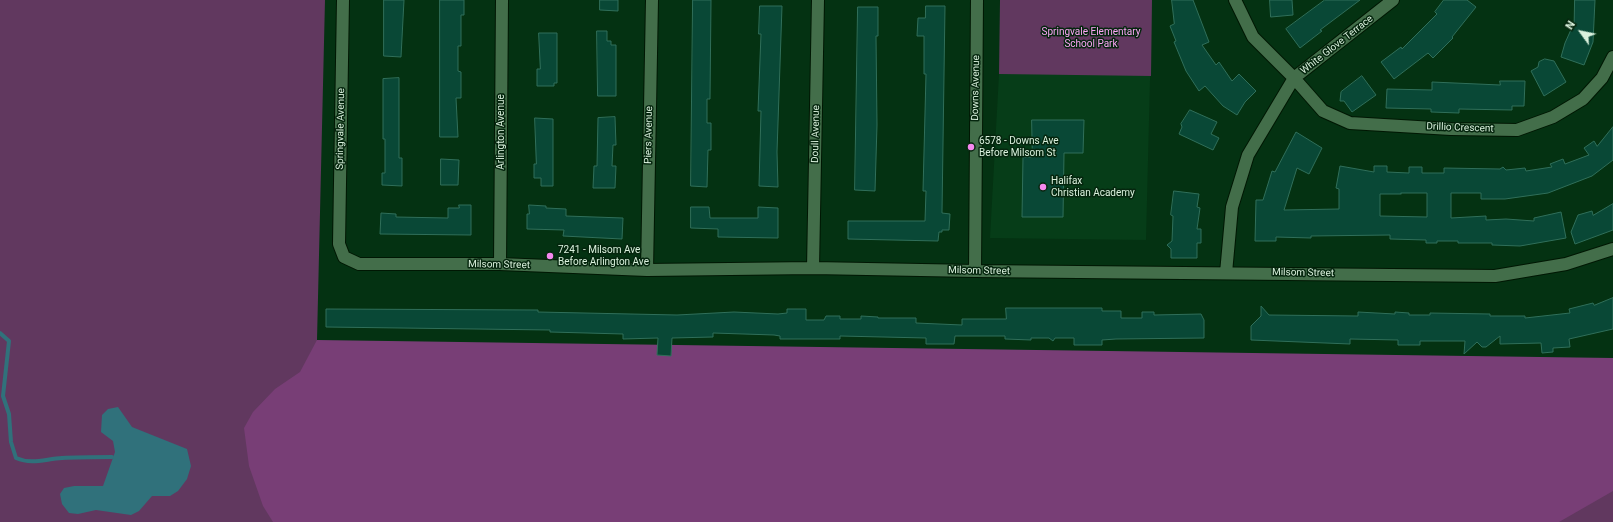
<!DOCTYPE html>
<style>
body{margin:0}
#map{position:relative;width:1613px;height:522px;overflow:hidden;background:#043212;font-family:Roboto,sans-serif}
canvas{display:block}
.north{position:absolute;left:1561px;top:12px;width:40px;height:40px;-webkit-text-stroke:3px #05260e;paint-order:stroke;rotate:303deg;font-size:11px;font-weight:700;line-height:16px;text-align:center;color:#daf1dd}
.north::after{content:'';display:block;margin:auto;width:14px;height:18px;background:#daf1dd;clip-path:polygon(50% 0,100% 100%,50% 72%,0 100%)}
</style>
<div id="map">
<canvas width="1613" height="522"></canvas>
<div class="north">N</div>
</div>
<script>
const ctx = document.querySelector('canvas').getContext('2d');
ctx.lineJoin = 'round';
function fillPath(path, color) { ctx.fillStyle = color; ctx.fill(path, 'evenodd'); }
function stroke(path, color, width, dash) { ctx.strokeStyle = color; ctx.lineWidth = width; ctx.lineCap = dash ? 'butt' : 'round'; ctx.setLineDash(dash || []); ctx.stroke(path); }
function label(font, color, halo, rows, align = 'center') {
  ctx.font = font + ' Roboto,sans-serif'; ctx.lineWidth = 3; ctx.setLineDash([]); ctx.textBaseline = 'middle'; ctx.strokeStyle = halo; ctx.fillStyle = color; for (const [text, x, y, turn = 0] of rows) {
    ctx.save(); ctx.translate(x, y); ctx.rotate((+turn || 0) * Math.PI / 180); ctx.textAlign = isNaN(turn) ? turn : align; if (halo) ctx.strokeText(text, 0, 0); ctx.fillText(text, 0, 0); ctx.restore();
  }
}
fillPath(new Path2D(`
 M1000,0H1152L1146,240L990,238L999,74Z`), '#063d18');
fillPath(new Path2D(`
 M0,0H325L317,340L322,522H0Z
 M1000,0H1152L1151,76L999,74Z
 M1613,472V522H1528Z`), '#61385f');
fillPath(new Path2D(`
 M317,340L1613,358V491L1559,522H273L263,506L249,466L244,428L253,412L275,389L300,372Z`), '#783e76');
fillPath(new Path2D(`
 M118,407L132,427L187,449L191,466L187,479L178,491L170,496H152L139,511L131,515L96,510L78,514L69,513L62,504L60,494L64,488L74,486H103L115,452L113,441L101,432L102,415L108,409Z`), '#30717b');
stroke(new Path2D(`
 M0,333L9,341L3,396L9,414L11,442L16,458C32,465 45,459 62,458C78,457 95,457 112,457`), '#30717b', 4);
const building = new Path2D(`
 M384,0H404L401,57L384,56Z
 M440,0H464V15H461V46H458V71L461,72V98H456L458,137H440Z
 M600,0H618V11L600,10Z
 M693,0H711L710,99H707V123H711V150H708L707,187L691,186Z
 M1172,0H1193L1209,42L1202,45L1216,65L1219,62L1232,81L1239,74L1256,91L1245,102L1237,115L1223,106L1205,86L1199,91L1186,71L1174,42L1176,41L1170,26L1174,24Z
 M1270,0H1292L1293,15L1271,17Z
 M1325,0H1360L1320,30L1322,31L1300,48L1286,29Z
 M1444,0H1467L1476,7L1452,37L1453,38L1433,58L1428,53L1394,79L1381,62L1401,47L1402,49L1437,14L1435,12Z
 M1575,0H1595L1593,42L1584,65L1561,57L1565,43L1574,23Z
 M760,6H782L777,152L778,187L759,186L761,111H758L761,34H759Z
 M926,6H945L942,212V213L950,214L949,230H942V232H939L938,241L848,239V221H925L926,191H923L926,74H924V36H917L918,18H925Z
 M858,7H878V36H876L877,125L875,191L855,190Z
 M597,31H607V41H611V45H616V96H598Z
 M539,33H557V83H554V86H537V69H540Z
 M1545,59L1554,61L1566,82L1544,96L1531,71L1538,67L1539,62Z
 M1362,76L1376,95L1352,112L1344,101H1340L1341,92Z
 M399,78V158H402V186L382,185V173H385V139H383V79Z
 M1500,81H1525L1524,106H1512V110L1459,109V113L1431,112V109L1386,108L1387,89L1432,90V82L1500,85Z
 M1190,110L1217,122L1211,134L1219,138L1213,150L1179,134L1182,127L1181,124Z
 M615,117L616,145H613L612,166H616L615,188H593L594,166H597L598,118Z
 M535,118L553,119V186H541V178H534V164H536Z
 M1032,120H1084L1083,153H1064L1063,217H1022L1023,157H1032Z
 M1613,127V160L1592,176L1548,193L1505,199H1481V193H1451V218L1486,216V220L1506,219L1534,221V218L1561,212L1566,238L1520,246L1492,245V243H1458V241H1437V243H1426V240L1390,239V235L1311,236V238L1276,237V241H1255L1256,200H1263L1272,171L1275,172L1296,132L1322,148L1309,174L1297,168L1284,210L1339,209V189L1336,188L1340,166L1374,172V166H1387V172L1409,173V167H1422V173H1444V168L1500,169L1503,167L1506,170L1525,168L1526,171L1552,167L1550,164L1563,159L1565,164L1589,155L1584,148L1594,141L1597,146ZM1401,193H1427V217L1380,216V194H1401Z
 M441,159L459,160L458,185H441Z
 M1174,191L1199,194L1197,207L1200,208L1197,229H1201V243H1197V258H1171V249L1167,245L1172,241L1173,216L1171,215Z
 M1613,204V230L1575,244L1571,232L1578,215L1592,211L1593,215Z
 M459,205H471V235L380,234L381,213L396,214V217L448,218V208H459Z
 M529,205L546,206V208L566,209V216L623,218L622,239L563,236L564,230L527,229V214H529Z
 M691,207H709L710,218H758V207L778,208V238L718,237V229L691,228Z
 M1613,298V329L1569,339L1570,347L1553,348V352L1542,353L1541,343L1500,344V336L1486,347H1482L1477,342L1464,354L1465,341H1420V345H1398V340L1350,339V344L1251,340V326L1261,316V306L1269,315L1358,316V312L1395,314V312L1409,313V315H1430V313L1490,314V316H1525V318L1570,313L1569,309L1593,303L1594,305Z
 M1006,308H1102V311H1121V318H1142V312H1154V315L1201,314L1204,320V338L1116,339L1102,340V345H1074V338H1055L1053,341L1049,338H1031V340L1005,339V336H955L954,344H926V338L840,336V339H780V336L774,335L713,333V337L672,338L671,356L657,355L658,338L623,339V334L550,332V330L326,327V309L538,310V312L677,315L734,312L778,314L787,313V309H806V320H824L826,316H840V319H861V316L878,317V318H916V323L962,325V319H1006Z`);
fillPath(building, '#094836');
stroke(building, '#306f5a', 1);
const minor = new Path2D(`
 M343,0L339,244L344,257L359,264H500L647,270L813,268L975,271L1495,276L1566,264L1613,249
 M1235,0L1253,37L1294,78L1323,111L1350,123L1451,129L1517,130L1553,117L1583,99L1602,78L1613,57
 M500,264L502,0
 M813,268L818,0
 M647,270L652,0
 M975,271L977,0
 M1226,273L1232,207L1248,155L1294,78L1393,0`);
stroke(minor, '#001703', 14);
stroke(minor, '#436e4a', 12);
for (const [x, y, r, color] of [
 [971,147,4,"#f589ef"],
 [1043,187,4,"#f589ef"],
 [550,256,4,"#f589ef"]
]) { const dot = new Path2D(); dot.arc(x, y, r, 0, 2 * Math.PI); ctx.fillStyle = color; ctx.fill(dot); stroke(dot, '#05260e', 1.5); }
label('10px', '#fba5f5', '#05260e', [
 ["Springvale Elementary",1091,32],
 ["School Park",1091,44]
]);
label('10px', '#daf1dd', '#05260e', [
 ["White Glove Terrace",1337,45,-38],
 ["Downs Avenue",976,88,-89],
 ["Drillio Crescent",1460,128,2],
 ["Springvale Avenue",341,129,-89],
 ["Arlington Avenue",501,132,-90],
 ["Doull Avenue",816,134,-89],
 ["Piers Avenue",649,135,-89],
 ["Milsom Street",499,265,1],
 ["Milsom Street",979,271,1],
 ["Milsom Street",1303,273,1]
]);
label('10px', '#daf1dd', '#05260e', [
 ["6578 - Downs Ave",979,141],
 ["Before Milsom St",979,153],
 ["Halifax",1051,181],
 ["Christian Academy",1051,193],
 ["7241 - Milsom Ave",558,250],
 ["Before Arlington Ave",558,262]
], 'left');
</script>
